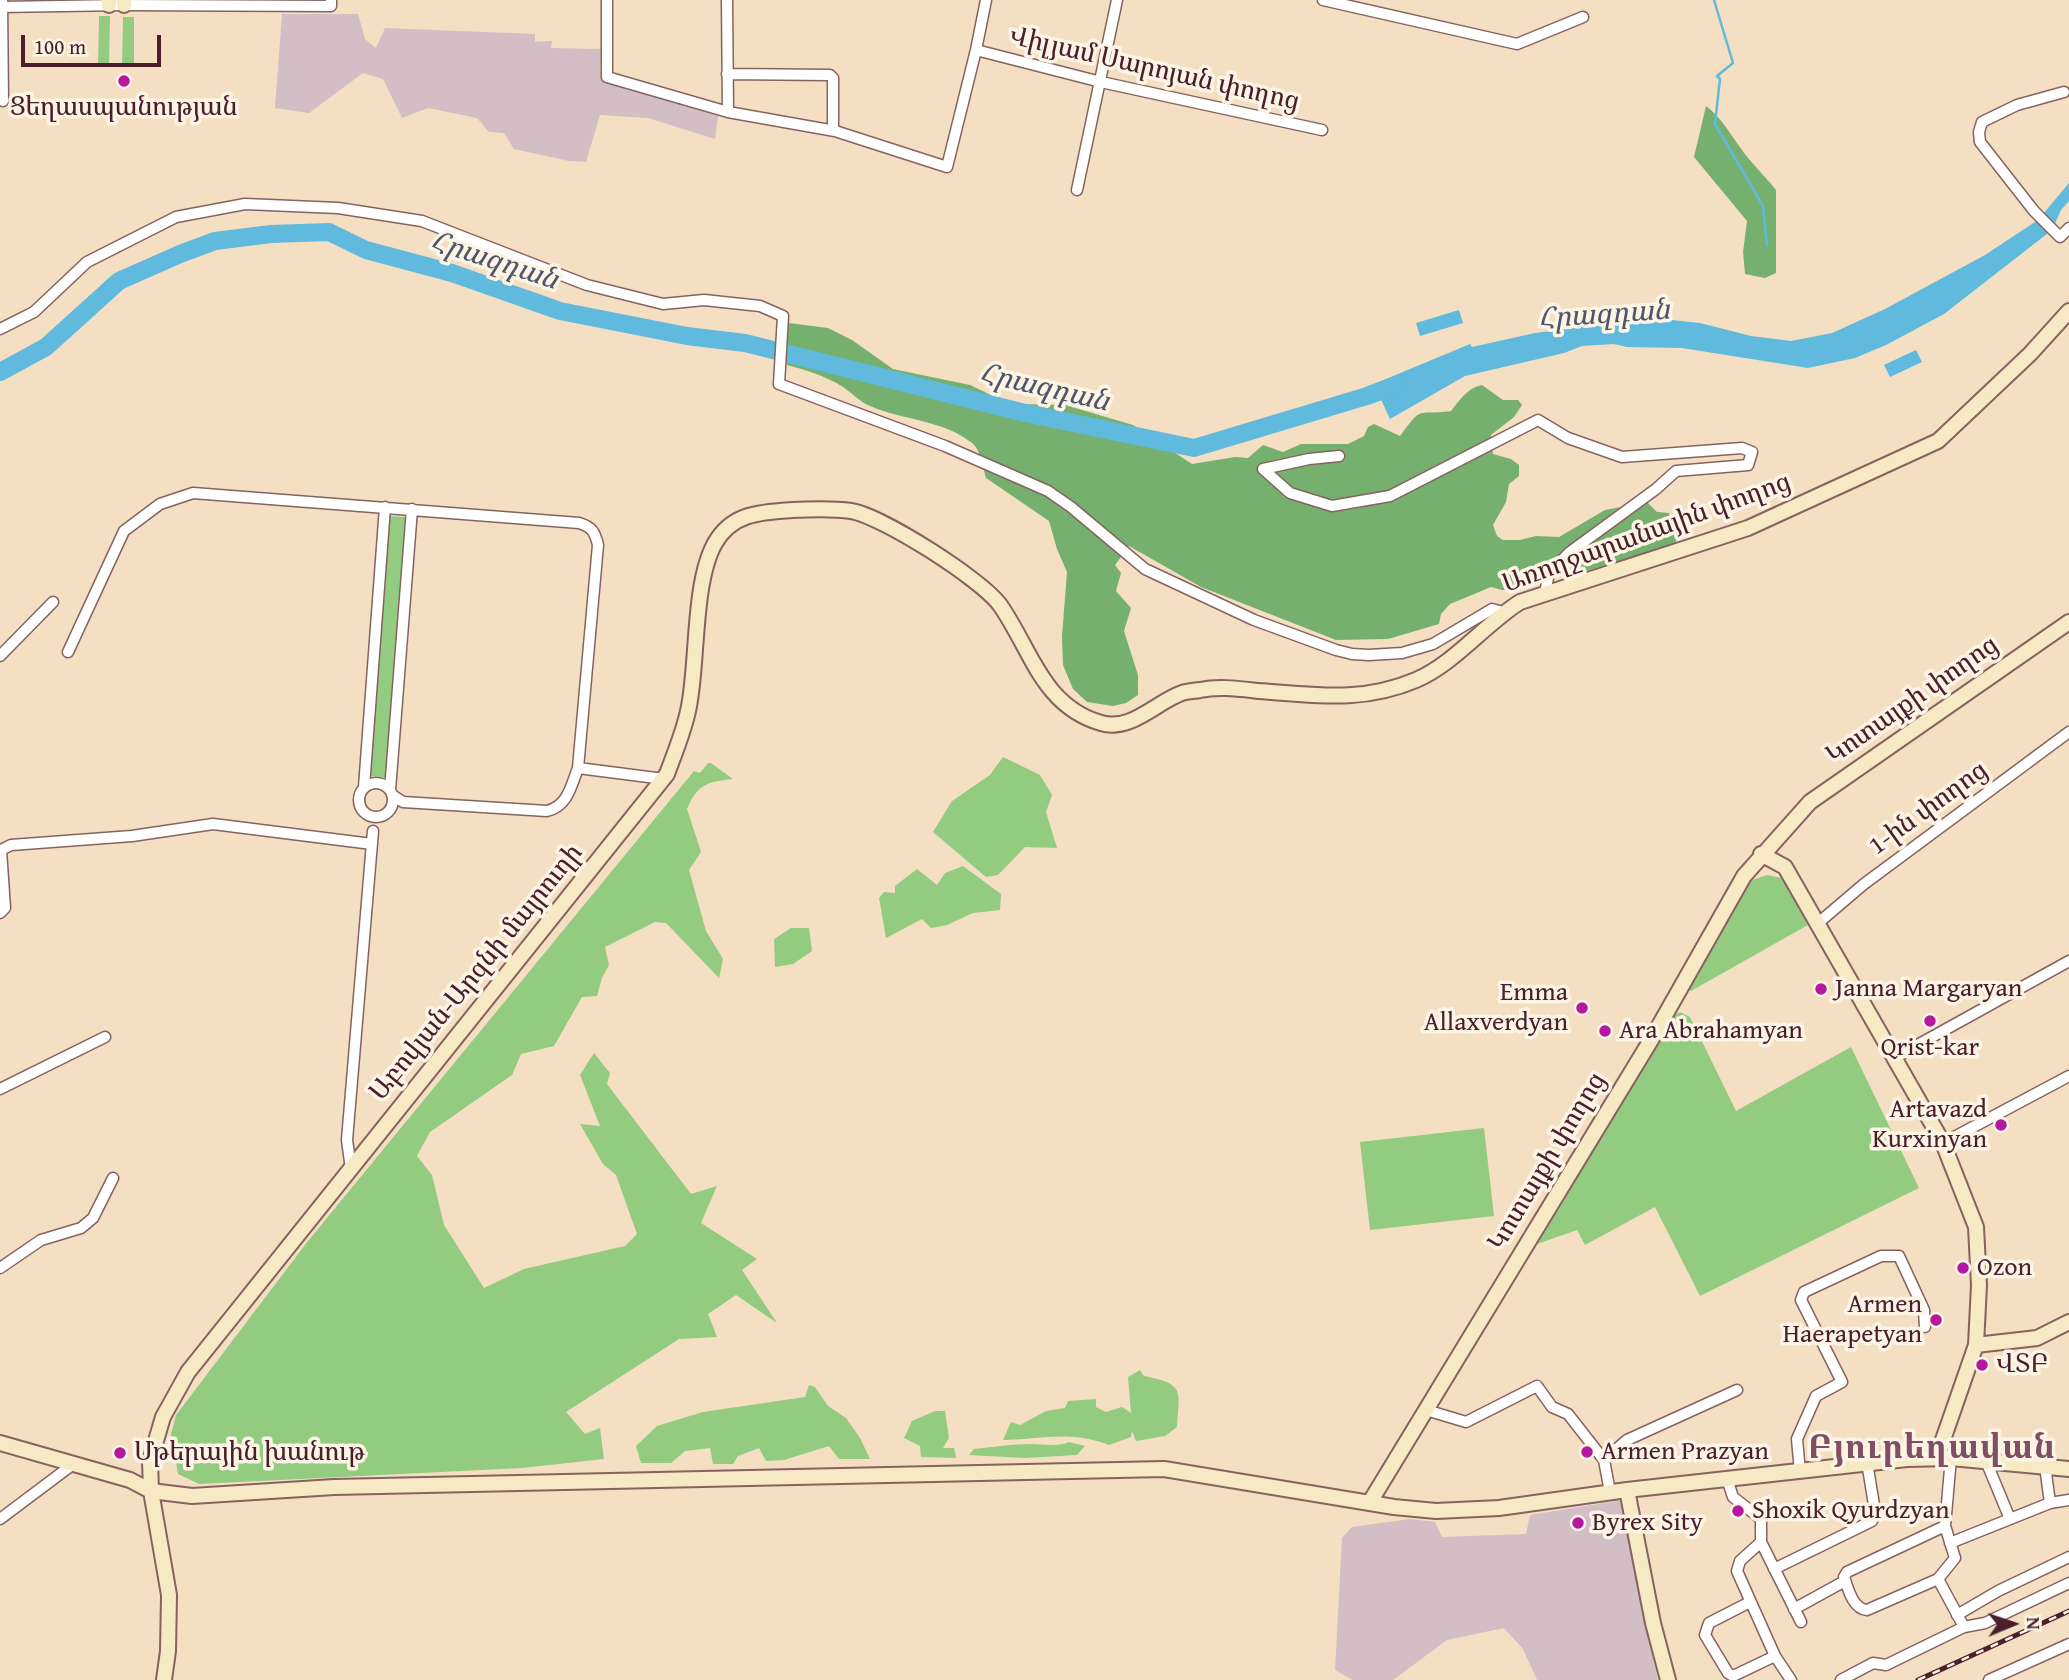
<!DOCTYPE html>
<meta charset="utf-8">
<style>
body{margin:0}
#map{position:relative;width:2069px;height:1680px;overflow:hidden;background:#f4dfc2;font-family:"Gentium Book Plus",serif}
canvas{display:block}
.north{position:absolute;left:1978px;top:1589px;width:70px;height:70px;-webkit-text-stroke:5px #fcf5e5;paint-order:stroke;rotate:88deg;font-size:19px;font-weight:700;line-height:28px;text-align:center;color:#4a1f2b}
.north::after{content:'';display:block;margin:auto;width:24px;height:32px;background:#4a1f2b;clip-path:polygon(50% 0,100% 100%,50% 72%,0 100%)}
.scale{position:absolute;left:21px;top:35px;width:140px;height:32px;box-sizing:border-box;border:4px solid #4a1f2b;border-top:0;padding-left:9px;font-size:21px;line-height:24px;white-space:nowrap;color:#4a1f2b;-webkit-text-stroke:5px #fcf5e5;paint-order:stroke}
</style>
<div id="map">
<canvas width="2069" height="1680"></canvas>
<div class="north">N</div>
<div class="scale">100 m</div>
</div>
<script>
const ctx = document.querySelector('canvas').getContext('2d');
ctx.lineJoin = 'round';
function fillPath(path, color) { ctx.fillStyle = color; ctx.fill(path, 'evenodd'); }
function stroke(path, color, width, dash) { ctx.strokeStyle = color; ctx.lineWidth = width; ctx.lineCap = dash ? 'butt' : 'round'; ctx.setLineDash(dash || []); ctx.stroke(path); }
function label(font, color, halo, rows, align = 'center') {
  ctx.font = font + ' "Gentium Book Plus","Noto Serif Armenian",serif'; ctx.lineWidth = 7; ctx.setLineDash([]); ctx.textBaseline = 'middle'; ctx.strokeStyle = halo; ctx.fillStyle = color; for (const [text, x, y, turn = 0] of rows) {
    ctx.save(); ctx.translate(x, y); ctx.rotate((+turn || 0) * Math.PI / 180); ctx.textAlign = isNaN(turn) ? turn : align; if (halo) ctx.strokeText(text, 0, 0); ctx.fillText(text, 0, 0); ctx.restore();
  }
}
fillPath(new Path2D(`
 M282,14H358L365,39L376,48L385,28L535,34V42L552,41L551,48L601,49L600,72L613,84L718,116L715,139L648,118L600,115L586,162L569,161L514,149L504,133L489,132L477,118L428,108L402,118L383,79L363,73L309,113L275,108Z
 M1624,1500L1643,1616L1658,1680H1537L1523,1649L1504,1628L1447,1640L1393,1680H1352L1335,1670L1342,1538L1352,1527L1410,1519L1435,1522L1442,1537L1526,1534L1530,1515Z`), '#d2bec4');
fillPath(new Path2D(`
 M99,16H110L109,66H98Z
 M123,17H134V67H122Z
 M390,516L406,517L385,777L369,776Z
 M1003,757L1040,775L1052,795L1046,812L1057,848L1025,847L998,875L986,877L933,832L952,801L990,775Z
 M708,763H711L733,779C708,782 698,783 687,809L701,852L689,870L706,931L723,959L719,978L666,923L655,922L605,947L609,965L602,978L597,996L582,997L554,1046L521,1054L512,1075L430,1132L417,1156L432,1175L444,1225L484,1288L524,1269L625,1246L637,1234L616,1175L603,1164L580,1124L600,1126L580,1075L594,1053L610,1073L607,1084L691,1194L717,1186L701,1223L757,1259L742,1270L777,1323L736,1295L708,1314L717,1337L679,1339L566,1412L585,1434L600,1428L604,1459L522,1468L199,1484L178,1474L171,1434L176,1415L308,1241L694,771L700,773Z
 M963,866L1001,894L1000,910L973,913L947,925L931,928L922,919L886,938L879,898L884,892L895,893V886L917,869L937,885L945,873Z
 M1767,875L1782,878L1808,925L1691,991L1686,989L1752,880Z
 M791,928H809L812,951L793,964L775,967L774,939Z
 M1680,1012L1690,1017L1736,1111L1851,1047L1919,1188L1700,1296L1655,1207L1585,1245L1577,1230L1537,1244L1674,1016Z
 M1484,1128L1494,1216L1370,1230L1360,1142Z
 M1140,1370L1144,1376C1184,1384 1180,1389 1177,1427L1165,1436L1136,1441L1132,1431L1131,1437L1109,1445C1071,1430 1043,1439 1003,1440L1011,1422L1020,1425L1046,1411L1065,1408L1068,1401L1096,1399V1407L1106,1412L1122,1407L1131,1413L1128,1377Z
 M809,1385L815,1387L828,1406L846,1418L860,1438L870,1459H839L829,1446L784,1460L766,1461L759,1448L738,1456L733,1464H713L710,1448L685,1451L671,1463H641L636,1446L657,1426L703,1412L805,1397Z
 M935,1411H945L949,1438L943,1448H954L956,1458L921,1457L920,1446L904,1438L912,1421Z
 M1069,1442L1085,1446L1077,1455L1025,1458L969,1455L974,1449C993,1447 1012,1444 1031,1444C1044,1444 1057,1447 1069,1442Z`), '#93cc80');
fillPath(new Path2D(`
 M1706,106C1722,118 1730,134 1742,150C1752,164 1765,176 1776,190V273L1765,278L1745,274L1743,252L1747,221L1694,157Z
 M789,323L828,328L852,340L893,369L970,385L991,395L1020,404L1065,405L1133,425L1192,464L1235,457L1248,458L1263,445L1283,452L1301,444H1348L1364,436L1368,427L1374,424L1400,436C1424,404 1415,416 1451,411C1460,400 1467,388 1482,385L1503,400H1518L1522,405L1514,417L1491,435L1493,454L1511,459L1519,465V476L1509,484L1506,502L1493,525L1497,536L1503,540H1520L1536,536L1559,537L1605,510L1647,502L1657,512L1669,513L1670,518L1668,524L1682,532L1674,544L1576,574L1519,582L1512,590H1502L1491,587L1450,604L1441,614L1439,624L1388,639L1336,640L1201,587L1129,546L1115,565L1121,573L1116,591L1131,608L1124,631L1138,675V695L1126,703L1113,706L1087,702L1073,689L1063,665L1062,636L1067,572L1057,549L1049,521L986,478C983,468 981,450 972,443C944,420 902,420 870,406C860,402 852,393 843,387C826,376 806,370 787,365L786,332Z`), '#76b06e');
fillPath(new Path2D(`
 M2069,183V201L2061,210L2052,230L1944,314L1886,345L1855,358L1808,368L1682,348L1627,347L1614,344L1582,346L1564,353L1465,376L1390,419L1374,384L1470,344L1472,347L1535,333L1606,324L1619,318L1636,316L1700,323L1751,336L1791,341L1832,333L1885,309L1985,255L2038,220Z
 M1459,310L1463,323L1420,336L1416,323Z
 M1916,350L1922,362L1890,377L1884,365Z`), '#5fbadd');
stroke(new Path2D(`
 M1714,0L1733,63L1717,76L1720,79L1715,124L1763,206L1767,246`), '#5fbadd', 2.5);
stroke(new Path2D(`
 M0,372L46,347L119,281L180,254L215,241L271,234L329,232L366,250L452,273L560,311L687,336L745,343L1025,413L1194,448L1367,396L1399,384`), '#5fbadd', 18);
const street = new Path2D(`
 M2,0L3,101
 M607,0V77L728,112L835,131L947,167L976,50L986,0
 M727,0L728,112
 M1323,0L1517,44L1583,17
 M0,7L124,5L331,6V0
 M976,50L1101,82L1322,130
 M727,74L830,75L833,78V130
 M2064,92L2017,105L1982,122L1979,132L1980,142L2034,211L2060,237L2069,228
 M1077,190L1117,0
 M0,329L34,312L87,262L176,217L245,204L338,208L422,221L587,285L663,304L704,300L760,306L783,316L779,384L945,446L1048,491L1071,507L1145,569L1254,620L1336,650L1352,654L1369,655L1402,653L1433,644L1492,609L1503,612
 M1339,456L1309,459L1263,469L1290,493L1332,506L1390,496L1538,420L1568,438L1622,457L1742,448L1752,452L1748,465L1676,471L1656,489L1570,552L1549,573L1545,593
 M68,652L124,531L160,504L193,493L579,523C592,527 595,532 598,545L578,768C571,786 568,806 547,811L403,802L392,795
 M0,656L53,602
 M578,768L664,779
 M359 800a17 17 0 1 1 34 0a17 17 0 1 1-34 0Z
 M364,787L385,507
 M390,790L412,509
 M0,913L5,908L1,850L11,845L132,836L213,824L372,844
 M1817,924L1864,884L2069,732
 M1894,1058L2069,961
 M0,1089L105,1037
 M1943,1143L2069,1076
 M351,1169L347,1140L373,831
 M0,1268L41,1240L81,1228L93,1218L113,1178
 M1426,1410L1466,1422L1537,1386L1552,1407L1568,1414L1604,1460
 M1951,1458L1945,1526L1955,1558L1938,1579L1964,1627
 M1986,1461L2010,1519
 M2045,1466L2050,1503
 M1800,1472L1797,1439L1816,1396L1842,1382L1801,1300L1804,1292L1881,1256H1899L1924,1310L1925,1327
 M1727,1479L1733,1497L1761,1519V1542L1801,1622
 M1610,1492L1604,1460L1627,1440L1737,1390
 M0,1519L72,1465
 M1761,1542L1740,1561L1737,1571L1775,1656L1791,1680
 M1950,1543L2050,1503L2069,1500
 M1774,1569L1872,1521L1875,1511L1867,1462
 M1938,1579L1867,1610C1853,1609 1848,1589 1844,1577L1847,1572L1945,1526
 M1750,1602L1709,1623L1705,1635L1728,1673L1733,1676L1775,1656
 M1794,1609L1845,1581
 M1957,1615L1998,1591L2069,1557
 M1841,1680L1873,1663L1886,1665L1964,1627L1985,1623L2069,1583
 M1989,1680L2069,1644`);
const secondary = new Path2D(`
 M109,5V0
 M124,5V0
 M1761,854L1785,867L1943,1143L1976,1227L1979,1285L1976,1345L1937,1457
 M1976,1345L2037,1338L2069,1322
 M0,1443L130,1480L151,1491L192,1496L334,1487L1164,1469L1394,1507L1436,1511L1499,1508L1627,1490L1907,1459L1951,1458L2069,1469
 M1627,1490L1653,1623L1668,1680
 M1370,1502L1651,1040L1744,876L1810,802L2069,622
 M164,1680L168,1651L169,1595L151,1491L150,1461L163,1417L188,1372L667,774C675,752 685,729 689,706C698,660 693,582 715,543C732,513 761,512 792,510C811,509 832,508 851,511C882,516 981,579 1000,605C1031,649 1042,706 1101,723C1131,732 1156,702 1182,693C1188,691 1194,691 1200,690C1219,686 1240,689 1259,691C1316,695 1362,703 1416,680C1454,664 1485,624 1520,602L1748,528L1938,441L2030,354L2069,311`);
stroke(street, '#866260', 13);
stroke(secondary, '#866260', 18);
stroke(street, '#fff', 10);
stroke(secondary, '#f6e9c3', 14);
const rail = new Path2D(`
 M1918,1680L2069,1611`);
stroke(rail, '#4a1f2b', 5);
stroke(rail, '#fcf5e5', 2.5, [8]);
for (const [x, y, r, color] of [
 [124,81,7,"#b5179e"],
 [1821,989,7,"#b5179e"],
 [1582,1008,7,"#b5179e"],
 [1930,1021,7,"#b5179e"],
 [1605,1031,7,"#b5179e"],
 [2001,1125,7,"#b5179e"],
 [1963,1268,7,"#b5179e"],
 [1936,1320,7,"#b5179e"],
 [1982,1365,7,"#b5179e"],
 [1587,1452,7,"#b5179e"],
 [120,1453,7,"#b5179e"],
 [1738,1511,7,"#b5179e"],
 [1578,1523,7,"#b5179e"]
]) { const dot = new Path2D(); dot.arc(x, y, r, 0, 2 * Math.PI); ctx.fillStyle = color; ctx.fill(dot); stroke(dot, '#fcf5e5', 2.5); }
label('26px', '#4a1f2b', '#fcf5e5', [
 ["Վիլյամ Սարոյան փողոց",1154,70,13],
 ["Առողջարանային փողոց",1647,534,-20],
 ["Կոտայքի փողոց",1913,701,-35],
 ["1-ին փողոց",1929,809,-36],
 ["Աբովյան-Արզնի մայրուղի",477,973,-51],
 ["Կոտայքի փողոց",1548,1162,-59]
]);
label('26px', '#4a1f2b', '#fcf5e5', [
 ["Ցեղասպանության",124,108,"center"],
 ["Janna Margaryan",1835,989],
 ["Emma",1568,993,"right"],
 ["Allaxverdyan",1568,1023,"right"],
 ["Ara Abrahamyan",1619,1031],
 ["Qrist-kar",1930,1048,"center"],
 ["Artavazd",1987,1110,"right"],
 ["Kurxinyan",1987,1140,"right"],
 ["Ozon",1977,1268],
 ["Armen",1922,1305,"right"],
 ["Haerapetyan",1922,1335,"right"],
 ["ՎՏԲ",1996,1365],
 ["Armen Prazyan",1601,1452],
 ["Մթերային խանութ",134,1453],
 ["Shoxik Qyurdzyan",1752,1511],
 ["Byrex Sity",1592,1523]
], 'left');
label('italic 28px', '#515569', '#fcf5e5', [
 ["Հրազդան",494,262,18],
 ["Հրազդան",1604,316,-4],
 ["Հրազդան",1044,389,13]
]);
ctx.letterSpacing = '2px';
label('bold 33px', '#814f61', '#fcf5e5', [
 ["Բյուրեղավան",1932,1450]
]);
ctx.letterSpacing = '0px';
</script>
